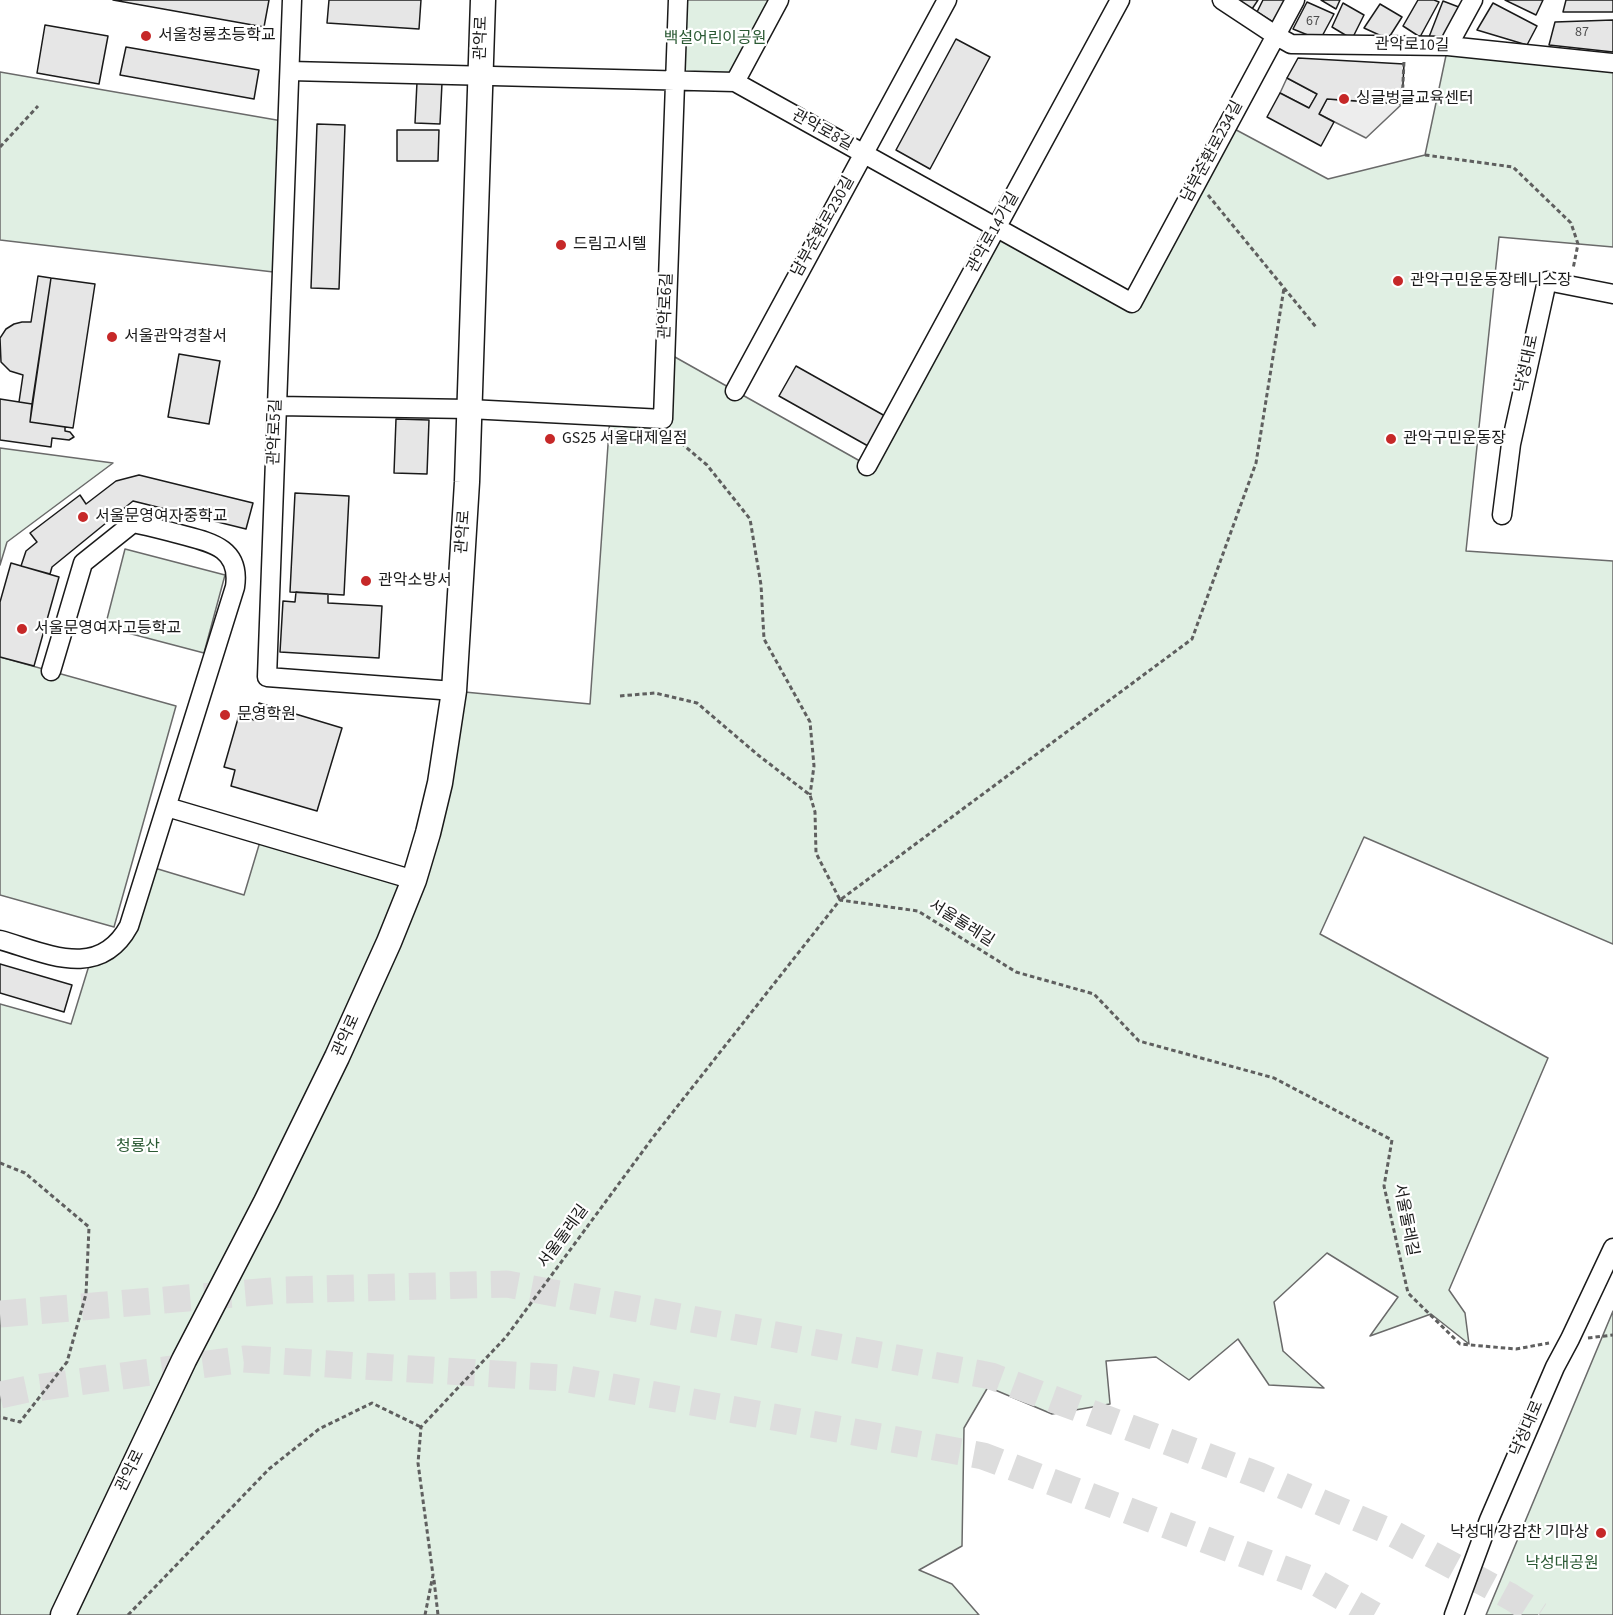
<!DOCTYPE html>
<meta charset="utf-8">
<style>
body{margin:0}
canvas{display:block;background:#fff}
</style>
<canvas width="1613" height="1615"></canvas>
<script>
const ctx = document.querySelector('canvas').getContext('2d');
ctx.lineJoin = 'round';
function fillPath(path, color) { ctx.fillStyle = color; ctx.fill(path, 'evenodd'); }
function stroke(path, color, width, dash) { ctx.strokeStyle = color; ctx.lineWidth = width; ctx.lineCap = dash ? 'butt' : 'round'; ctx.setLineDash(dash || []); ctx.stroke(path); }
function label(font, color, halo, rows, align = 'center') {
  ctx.font = font + ' "Source Sans 3","Noto Sans KR",sans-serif'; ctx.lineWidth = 4.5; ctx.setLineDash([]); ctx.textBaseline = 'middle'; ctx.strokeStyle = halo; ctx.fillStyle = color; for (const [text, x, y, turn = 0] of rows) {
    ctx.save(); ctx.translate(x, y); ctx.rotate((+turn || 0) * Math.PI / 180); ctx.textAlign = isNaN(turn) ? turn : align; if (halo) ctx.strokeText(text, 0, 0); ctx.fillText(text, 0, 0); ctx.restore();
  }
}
const green = new Path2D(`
 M678,0H779L735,82L675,80Z
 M1448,46L1613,63V247L1499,237L1466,551L1613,561V944L1364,837L1320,934L1548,1058L1449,1290L1465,1313L1469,1344L1431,1314L1370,1336L1398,1297L1327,1253L1274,1302L1283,1351L1324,1388L1269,1385L1238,1339L1189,1380L1156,1357L1106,1361L1110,1404L1052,1414L988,1387L964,1428L962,1546L919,1570L952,1584L979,1615H0V1004L71,1024L91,959L112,948L148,866L244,895L262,835L414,879L454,691L590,704L610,416L663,419L666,352L867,465L996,228L1132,303L1227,125L1328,179L1425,155Z
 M0,72L288,122L282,273L0,240Z
 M0,448L113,463L7,542L0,565Z
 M125,549L225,575L204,653L105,627Z
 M0,657L176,706L114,927L0,895Z
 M1613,1311V1615H1486Z`);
fillPath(green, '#e0efe3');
stroke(green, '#6a6a6a', 1.5);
const parking = new Path2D(`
 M1287,78L1317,94L1309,108L1280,93Z
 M1327,99L1402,104L1366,138L1319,114Z`);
fillPath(parking, '#ededed');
stroke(parking, '#6a6a6a', 1.5);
const building = new Path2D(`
 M113,0H269L264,27Z
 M329,0H421L419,29L327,23Z
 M1236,0H1258L1252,9Z
 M1263,0H1289L1276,24L1257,12Z
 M1321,0H1340L1336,9Z
 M1418,0H1434L1439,2L1420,37L1403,26Z
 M1505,0H1543L1536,15Z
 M1566,0H1613V12H1563Z
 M1443,1L1464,9L1446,39L1429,37Z
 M1307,2L1334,14L1320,40L1293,29Z
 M1343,3L1364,15L1352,39L1332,27Z
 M1493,3L1537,26L1527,45L1477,30Z
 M1380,4L1402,17L1388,39L1364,28Z
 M1613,20V52L1549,45L1555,22Z
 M45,25L108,36L99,84L37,73Z
 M956,39L990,57L930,169L896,150Z
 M126,47L259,70L254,99L120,75Z
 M1298,58L1404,64L1402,104L1327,99L1319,114L1334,122L1321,146L1267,117L1280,93L1309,108L1317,94L1287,78Z
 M417,82L442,83L440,124L415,123Z
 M317,124L345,125L339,289L311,288Z
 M397,130H439L438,161H397Z
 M38,276L51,278L32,404L19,402L23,375L10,371L1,362L0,338L6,329L14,324L22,322H31Z
 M51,278L95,284L73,428L30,422Z
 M179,354L220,361L209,424L168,417Z
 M796,366L885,416L868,446L779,396Z
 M0,399L32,404L30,422L65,427V431L70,432L74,437L69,440L52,438L51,447L0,440Z
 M396,419L429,420L427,474L394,473Z
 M139,475L253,503L246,529L133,501L52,567L50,574L21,566L26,551L37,542L30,533L80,495L86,504L116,481Z
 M295,493L349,496L344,595L290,592Z
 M11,563L59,577L34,666L0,657V602Z
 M296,592L328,594V603L382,606L379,658L280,652L283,601L295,602Z
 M259,703L342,728L317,811L231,786L235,770L224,767L239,715L254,720Z
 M0,964L72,985L64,1012L0,993Z`);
fillPath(building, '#e6e6e6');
stroke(building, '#1a1a1a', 1.5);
stroke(new Path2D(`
 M0,1314L282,1290L507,1284L991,1376L1260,1476L1390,1532L1511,1597L1539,1615
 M0,1395L28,1389L244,1359L563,1378L983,1456L1310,1579L1374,1615`), '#ddd', 27, [27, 14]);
const minor = new Path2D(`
 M292,0L267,677L454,691
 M1222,0L1275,35L1291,44L1448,46L1613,63
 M1448,46L1473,0
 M290,71L735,82L1132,303L1295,0
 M735,82L779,0
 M735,391L947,0
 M277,406L469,409L663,419L678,0
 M867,466L1120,0
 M1502,515L1511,444L1547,281L1613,294
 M167,807L414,880
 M0,940C46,953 99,981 129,926L235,587C241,547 209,542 179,534C163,530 148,526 133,523L83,563L51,671
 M1454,1615L1489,1520L1555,1367L1570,1339L1613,1248`);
const major = new Path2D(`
 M63,1615L184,1360L266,1202L337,1057L389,942L414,880L428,833L440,783L454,691L467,482L483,0`);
stroke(minor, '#1a1a1a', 21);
stroke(major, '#1a1a1a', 27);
stroke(new Path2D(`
 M1402,104L1404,61
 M0,147L38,106
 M1425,155L1513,167L1571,223L1578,244L1573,269
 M1208,195L1316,327
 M681,443L707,465L750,519L761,585L764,639L810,722L814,766L810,795
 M620,696L655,693L697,703L758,755L810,795L815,812L816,853L840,900L1192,639L1256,463L1284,288
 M0,1163L25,1173L89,1227L86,1294L67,1362L20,1422L0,1417
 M1588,1338L1613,1335
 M434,1580L438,1615
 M128,1615L269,1469L319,1429L372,1403L421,1427
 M425,1615L433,1575L418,1463L421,1427L506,1337L654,1136L840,900L918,911L1016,972L1094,994L1139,1041L1274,1078L1392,1140L1384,1186L1408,1293L1460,1344L1516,1349L1549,1343`), '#5f5f5f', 3, [4.5, 3]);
stroke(minor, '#fff', 18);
stroke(major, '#fff', 24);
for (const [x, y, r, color] of [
 [146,36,6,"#c62828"],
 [1344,99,6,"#c62828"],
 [561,245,6,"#c62828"],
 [1398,281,6,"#c62828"],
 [112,337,6,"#c62828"],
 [550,439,6,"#c62828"],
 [1391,439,6,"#c62828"],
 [83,517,6,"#c62828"],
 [366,581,6,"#c62828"],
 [22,629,6,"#c62828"],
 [225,715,6,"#c62828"],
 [1601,1533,6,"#c62828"]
]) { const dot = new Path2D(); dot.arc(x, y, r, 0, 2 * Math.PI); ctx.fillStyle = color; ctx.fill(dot); stroke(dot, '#fff', 2); }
label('14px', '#4d4d4d', null, [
 ["67",1313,22],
 ["87",1582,33]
]);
label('16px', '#1a1a1a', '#fff', [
 ["서울청룡초등학교",158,36],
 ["싱글벙글교육센터",1356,99],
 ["드림고시텔",573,245],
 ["관악구민운동장테니스장",1410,281],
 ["서울관악경찰서",124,337],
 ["GS25 서울대제일점",562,439],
 ["관악구민운동장",1403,439],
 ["서울문영여자중학교",95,517],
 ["관악소방서",378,581],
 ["서울문영여자고등학교",34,629],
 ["문영학원",237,715],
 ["낙성대 강감찬 기마상",1589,1533,"right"]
], 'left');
label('16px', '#1a1a1a', '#fff', [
 ["관악로",482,38,-88],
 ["관악로10길",1412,46,1],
 ["관악로8길",822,131,29],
 ["남부순환로234길",1213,152,-62],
 ["남부순환로230길",824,227,-61],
 ["관악로14가길",994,233,-61],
 ["관악로6길",667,306,-88],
 ["낙성대로",1528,364,-78],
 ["관악로5길",276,432,-88],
 ["관악로",464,532,-86],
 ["서울둘레길",961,924,32],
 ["관악로",347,1036,-66],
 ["서울둘레길",1405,1220,79],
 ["서울둘레길",564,1237,-54],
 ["낙성대로",1528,1429,-67],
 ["관악로",131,1471,-64]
]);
label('16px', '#2b5a34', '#fff', [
 ["백설어린이공원",715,39],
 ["청룡산",138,1147],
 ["낙성대공원",1562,1564]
]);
</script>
